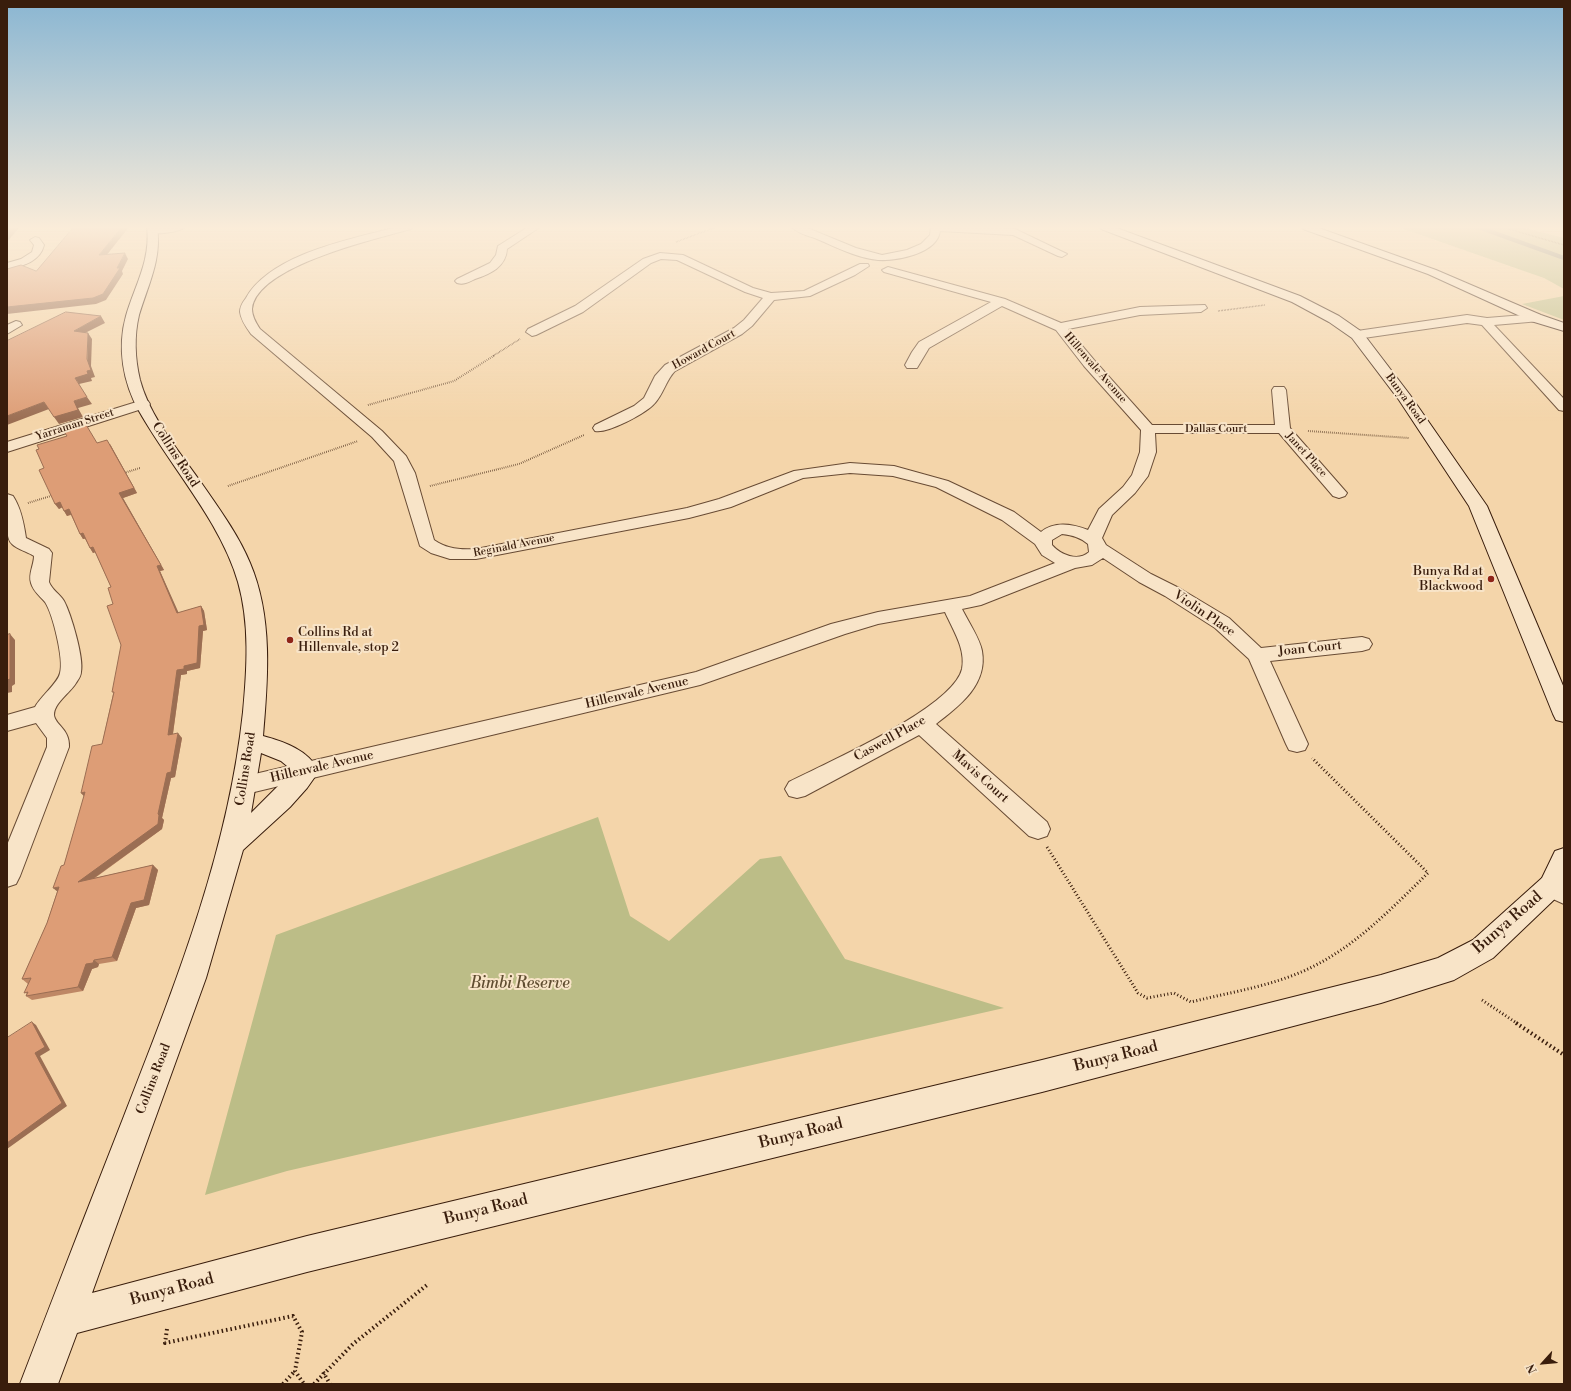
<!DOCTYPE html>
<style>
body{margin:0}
#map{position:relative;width:1571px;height:1391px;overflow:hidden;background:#f4d5aa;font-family:"Libre Bodoni",serif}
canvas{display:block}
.frame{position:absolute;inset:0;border:8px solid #391d0c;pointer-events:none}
.north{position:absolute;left:1523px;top:1343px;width:40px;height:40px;-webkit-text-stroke:3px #f8e4c8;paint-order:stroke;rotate:243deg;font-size:11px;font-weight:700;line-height:16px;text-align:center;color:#391d0c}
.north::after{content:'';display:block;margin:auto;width:14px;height:18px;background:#391d0c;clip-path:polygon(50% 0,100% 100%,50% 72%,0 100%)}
</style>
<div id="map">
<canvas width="1571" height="1391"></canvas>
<div class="frame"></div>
<div class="north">N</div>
</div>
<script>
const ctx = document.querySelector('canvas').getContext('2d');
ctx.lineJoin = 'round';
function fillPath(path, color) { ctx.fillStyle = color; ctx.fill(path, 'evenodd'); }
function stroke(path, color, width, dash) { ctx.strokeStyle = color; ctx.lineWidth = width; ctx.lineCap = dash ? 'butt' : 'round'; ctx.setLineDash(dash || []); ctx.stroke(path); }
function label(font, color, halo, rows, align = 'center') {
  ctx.font = font + ' "Libre Bodoni",serif'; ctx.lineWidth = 4; ctx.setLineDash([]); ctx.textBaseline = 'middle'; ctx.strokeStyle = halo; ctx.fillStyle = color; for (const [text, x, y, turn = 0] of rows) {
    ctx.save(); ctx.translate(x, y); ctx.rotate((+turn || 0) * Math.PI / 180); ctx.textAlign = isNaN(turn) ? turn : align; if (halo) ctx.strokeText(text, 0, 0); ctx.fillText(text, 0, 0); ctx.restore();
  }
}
fillPath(new Path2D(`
 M1398,227H1521L1564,238V289L1544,278Z
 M1564,296V320L1522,304Z
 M598,817L630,916L669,941L760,859L781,856L845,959L1004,1008L443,1135L287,1171L205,1195L276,935Z`), '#bcbd87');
stroke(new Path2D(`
 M1478,227L1564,258`), '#757a6e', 4);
const street = new Path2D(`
 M161,227H185C181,232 152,236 148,231L149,229Z
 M397,227H412L411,229C376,239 256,266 252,309C252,316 256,323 260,329L382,431L406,456L415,473L434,540C447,549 460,550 476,549L687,508L719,499L794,471L850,463L894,466L948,481L1014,512L1041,532C1054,521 1073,524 1088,530L1099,509L1123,487L1132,475L1140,452L1141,430L1084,366L1056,330L1002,306L929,348L917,368H907L905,365L912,352L919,342L991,302L884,272L882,270L888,267L1005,299L1061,323L1140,307L1205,305L1207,308L1201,312L1140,315L1068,329L1094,360L1152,425H1275L1272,390L1274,387H1284L1286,390L1290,428L1347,493L1345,496L1339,498L1333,496L1279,433H1155L1156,452L1148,476L1135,493L1112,515L1102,538L1106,545L1151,574L1179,588L1229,618L1261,648L1362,637L1369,639L1372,644L1369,649L1362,651L1270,661L1308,744L1305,750L1297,752L1289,750L1286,744L1249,659L1215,628L1165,596L1139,582L1103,558L1092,565L1075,568L981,605L962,609C968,621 980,639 982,651C988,685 959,706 936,724L1047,822L1050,829L1047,836L1038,839L1029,836L919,735L805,796L797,798L789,796L785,789L789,782C826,763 953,708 962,669C966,649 953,630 945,612L878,624L845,634L700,685L246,794L238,791L234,785L238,779L246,776L696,672L831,624L878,612L970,596L1055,563L1042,555L1035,544L1002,520L936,487L893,476L850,473L803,478L731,507L689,518L476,559H450L431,553L420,546L394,461L372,437L251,334C246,327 241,320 240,312C240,306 243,302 246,298C271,254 351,239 397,227ZM1062,534C1073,535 1081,538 1088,544L1089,552C1078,562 1061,555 1052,545V540Z
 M528,227H540L507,249C506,267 490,274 475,279C469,282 464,285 457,283L455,281L457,279L490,263L496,255L498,246Z
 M792,227H805L856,248L882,255L907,250L921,244L930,235L931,227H990L1015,229L1067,254L1062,257L1058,256L1013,235L940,231C937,254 896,261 878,260C857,258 836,247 817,239C809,236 797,233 792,227Z
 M35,237L39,238L44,245C40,262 22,266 7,270V263L21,259L32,252L34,245L30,240Z
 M660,253L683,255L753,288L771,293L804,291L860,264H868L869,266L855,275L810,296L774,300L752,326L742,334L675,371C666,380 664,393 655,403C647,413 607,434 595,431L593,428L595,425L634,406L644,398L655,376L665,365L734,328L744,320L763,298L745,292L677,260L661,259L651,263L583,312L536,335L532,336L526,332L528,329L575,306L643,259Z
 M1536,314L1540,315L1542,318L1540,321L1494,325L1564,399V411L1559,410L1482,325L1467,323L1357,339L1351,335L1357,331L1467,315L1487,318Z
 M16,321L20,322L22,325L7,334V325Z
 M143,400L148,401L150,404L148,407L7,452V442Z
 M7,494L13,496C21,508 24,524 26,538L49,549L52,553L49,582C52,590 60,594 64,601C71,614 84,658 81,672C81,676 78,680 76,683C70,693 54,703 54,715C55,725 70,729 69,747L20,876L16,884L7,887V845L47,747V738L36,723L7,731V715L35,707C41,696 58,683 60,673C64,660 53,614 45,602C40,596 33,591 31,583C28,574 34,565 34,556C28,552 17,549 12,544C4,538 7,504 7,494Z
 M1551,875L1564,880V904L1542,894L1538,886L1542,878Z`);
const secondary = new Path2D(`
 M147,227H157C162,259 148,285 139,315C134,336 135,359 140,380C150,417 178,450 200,481C218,507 238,534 250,563C273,617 268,679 263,736C285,742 308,750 319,771L307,788L290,807L243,850L206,978L92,1293L307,1236L1042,1060L1381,975L1438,958L1473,940L1542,878L1555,851L1564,848V887L1560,894L1493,958L1454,980L1381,1003L1042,1092L307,1272L77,1333L58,1384H20C54,1295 89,1205 124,1116C175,985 228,853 243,712C247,669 250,624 238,582C221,522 170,466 139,411C123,382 117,348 126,316C135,285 151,260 147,227ZM261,753L281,761L293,771L251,813Z
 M1100,227H1114L1300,296L1339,316L1362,332L1410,395L1487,506L1564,688V722L1556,720L1553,714L1469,506L1399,400L1352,338L1329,322L1292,302L1101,229Z
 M1302,227H1316L1436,270L1541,315L1564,323V331L1531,321L1428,274L1303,229Z`);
stroke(street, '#684b34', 2);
stroke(secondary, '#391d0c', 2);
stroke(new Path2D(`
 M1502,227L1564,245
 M676,242L716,227
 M1218,311L1265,305
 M493,356L520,339`), '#391d0c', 1.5, [0.5, 1]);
stroke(new Path2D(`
 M368,405L454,381L495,355
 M1308,431L1409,438
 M124,473L140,468
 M228,486L358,441
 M430,486L519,464L584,435
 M28,503L54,495`), '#391d0c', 2, [0.5, 1.5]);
stroke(new Path2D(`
 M1047,847L1138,993L1147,998L1174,993L1191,1002C1231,992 1273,986 1310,968C1356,946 1392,908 1428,873L1312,758
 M1482,1000L1518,1024`), '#391d0c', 3, [1, 2.5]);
stroke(new Path2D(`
 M1516,1023L1564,1055
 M167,1329L165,1343L293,1316L302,1332L295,1371L304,1384
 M323,1372L330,1384
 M283,1384L295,1371
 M314,1384L353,1344L427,1285`), '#391d0c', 4, [1.5, 3]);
fillPath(street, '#f8e4c8');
fillPath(secondary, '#f8e4c8');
fillPath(new Path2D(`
 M97,443L110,444L137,493L123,498L164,570L160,571L178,613L201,606L204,611L207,630L203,631L200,668L187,671V674L181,675L173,734L182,738L175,777L171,778L162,818L164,820L162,829L95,878L153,865L158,870L149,905L136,908L117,961L99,964L98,967L92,969L83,991L32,1000L26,996L28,984L22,979L47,923L57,892L64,865L84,796L81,793L102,744L113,694L121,645L111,587L95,552L93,553L90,548L85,539H83L80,534L71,515L67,516L62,507L59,509L55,504L44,468Z`), '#be8765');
fillPath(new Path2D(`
 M12,227H17L18,229L7,242V232Z
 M122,227H129L102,261L99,255Z
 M125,253L128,259L122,271L123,274L106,300L96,304L7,314V307L117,268Z
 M101,316L105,323L77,337L74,331Z
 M88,333L92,339L91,366L95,377L91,378L92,381L79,384L75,378L87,371Z
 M87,397L92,404L78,408L83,417L59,424L54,417L74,401Z
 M44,402L49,409L7,425V416Z
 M110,444L137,493L123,498L164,570L160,571L181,618L177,613L119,493Z
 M60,502L63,507L59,509L55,504Z
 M69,509L72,514L67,516L64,511Z
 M83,533L86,538L83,539L80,534Z
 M93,547L96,552L93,553L90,548Z
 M201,606L204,611L207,630L203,631L200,668L187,671V674L181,675L172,740L168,735L177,670L184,666L199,626Z
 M10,634L15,640V684L12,686V692L7,693V680Z
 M178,733L182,738L175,777L171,778L162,818L164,820L162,829L83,886L78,882L167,773Z
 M85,792L86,798L81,793Z
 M153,865L158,870L149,905L136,908L117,961L112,957L131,903Z
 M59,887V893L53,888Z
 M94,960L99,964L98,967L92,969L83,991L78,987L86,964Z
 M32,1022L36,1025L50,1050L40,1056L67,1106L7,1149V1143L35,1053Z`), '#9b6e53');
const building = new Path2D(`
 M7,227H12L7,232Z
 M74,227H122L99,255L125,253L117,268H120L103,294L93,298L7,307V269L21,265L36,271Z
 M66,312L101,316L74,331L88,333L87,359L91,370L87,371L88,374L75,378L87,397L74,401L78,410L54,417L44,402L7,416V341Z
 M85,423L97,443L107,440L134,488L119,493L161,565L157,566L177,613L201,606L204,625L199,626L197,663L184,666V669L177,670L168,735L178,733L171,772L167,773L158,814L159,815L158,824L78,882L153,865L144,900L131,903L112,957L94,960L93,963L86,964L78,987L26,996L28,992L24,993L31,978L22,979L47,923L59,887L53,888L61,866L64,865L85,792L81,793L92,746L102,744L114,692H112L121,645L107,606L113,604L108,588L111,587L93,547L90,548L83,533L80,534L69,509L64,511L60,502L55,504L39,470L44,468L36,450L39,449L37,445L67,436L63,430Z
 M10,634V679L7,680V686V635Z
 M32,1022L45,1047L35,1053L62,1103L7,1143V1038Z`);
fillPath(building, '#dd9d76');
stroke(building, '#9b6e53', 1);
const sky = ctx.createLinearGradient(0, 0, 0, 421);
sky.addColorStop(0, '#8ab6d2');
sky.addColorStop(0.54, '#faecd9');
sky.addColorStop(1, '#faecd900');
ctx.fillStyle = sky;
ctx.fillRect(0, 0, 1571, 421);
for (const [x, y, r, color] of [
 [1491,579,4,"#8f2418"],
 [290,640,4,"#8f2418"]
]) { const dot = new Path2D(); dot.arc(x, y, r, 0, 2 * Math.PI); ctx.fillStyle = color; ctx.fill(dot); stroke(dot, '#f8e4c8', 1.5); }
label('11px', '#391d0c', '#f8e4c8', [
 ["Howard Court",704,350,-29],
 ["Hillenvale Avenue",1095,368,49],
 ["Bunya Road",1405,399,54],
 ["Yarraman Street",75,425,-18],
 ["Dallas Court",1216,429],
 ["Janet Place",1306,455,48],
 ["Reginald Avenue",514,546,-11]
]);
label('13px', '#391d0c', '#f8e4c8', [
 ["Collins Road",175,455,57],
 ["Violin Place",1204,614,34],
 ["Joan Court",1310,649,-6],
 ["Hillenvale Avenue",637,693,-13],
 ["Caswell Place",890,739,-29],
 ["Hillenvale Avenue",322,767,-13],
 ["Collins Road",246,769,-81],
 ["Mavis Court",980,777,42],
 ["Collins Road",154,1079,-69]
]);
label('13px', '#391d0c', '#f8e4c8', [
 ["Bunya Rd at",1483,572],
 ["Blackwood",1483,587],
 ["Collins Rd at",298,633,"left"],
 ["Hillenvale, stop 2",298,648,"left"]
], 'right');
label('16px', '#391d0c', '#f8e4c8', [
 ["Bunya Road",1508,923,-41],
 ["Bunya Road",1116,1057,-14],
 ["Bunya Road",801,1134,-14],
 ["Bunya Road",486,1210,-14],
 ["Bunya Road",172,1290,-15]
]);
label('italic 16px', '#604d31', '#f8e4c8', [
 ["Bimbi Reserve",520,984]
]);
</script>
